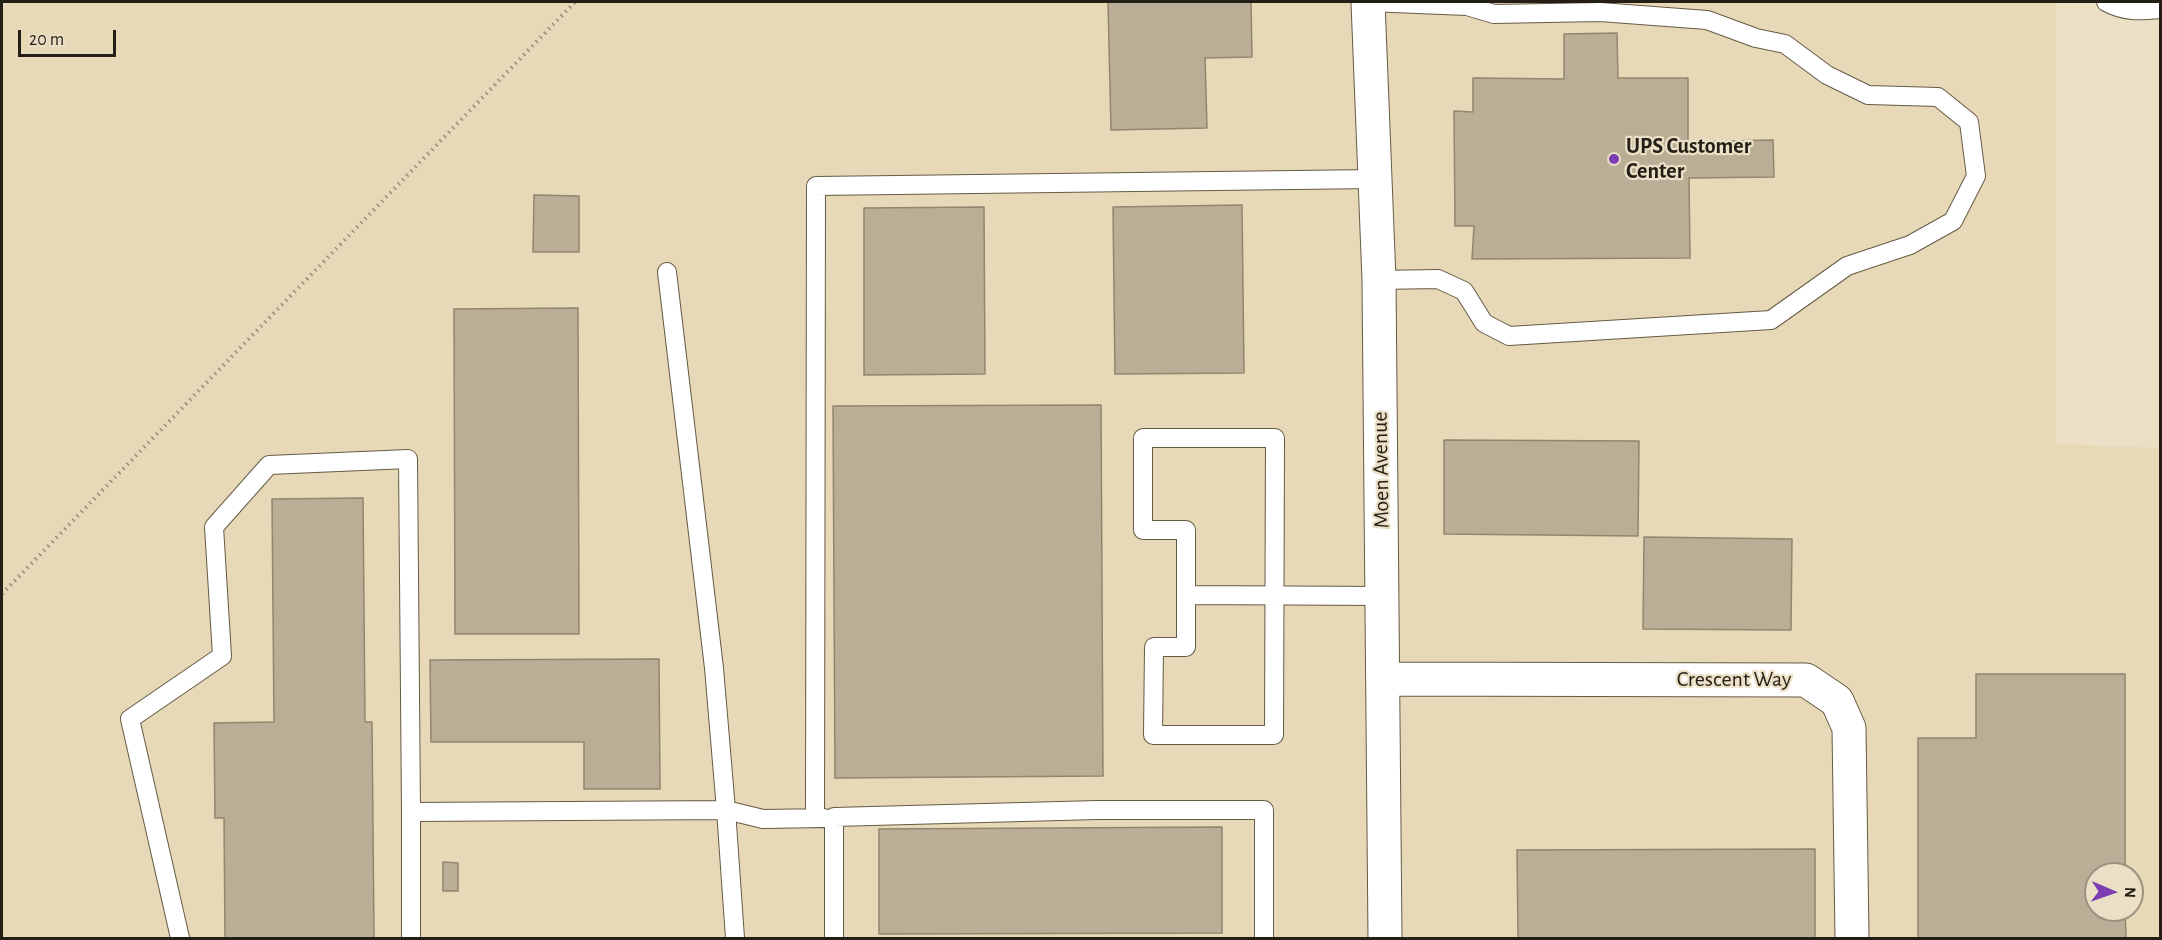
<!DOCTYPE html>
<style>
body{margin:0}
#map{position:relative;width:2162px;height:940px;overflow:hidden;background:#ebdfc6;font-family:"Alegreya Sans",sans-serif}
canvas{display:block}
.frame{position:absolute;inset:0;border:3px solid #231f16;pointer-events:none}
.north{position:absolute;left:2084px;top:862px;width:60px;height:60px;box-sizing:border-box;background:#ebdfc6;border:2px solid #9b9280;border-radius:50%;rotate:92deg;font-size:16px;font-weight:700;line-height:24px;text-align:center;color:#231f16}
.north::after{content:'';display:block;margin:auto;width:21px;height:27px;background:#7e3eb3;clip-path:polygon(50% 0,100% 100%,50% 72%,0 100%)}
.scale{position:absolute;left:18px;top:30px;width:98px;height:27px;box-sizing:border-box;border:3px solid #231f16;border-top:0;padding-left:8px;font-size:18px;line-height:21px;white-space:nowrap;color:#231f16;-webkit-text-stroke:4px #ebdfc6;paint-order:stroke}
</style>
<div id="map">
<canvas width="2162" height="940"></canvas>
<div class="frame"></div>
<div class="north">N</div>
<div class="scale">20 m</div>
</div>
<script>
const ctx = document.querySelector('canvas').getContext('2d');
ctx.lineJoin = 'round';
function fillPath(path, color) { ctx.fillStyle = color; ctx.fill(path, 'evenodd'); }
function stroke(path, color, width, dash) { ctx.strokeStyle = color; ctx.lineWidth = width; ctx.lineCap = dash ? 'butt' : 'round'; ctx.setLineDash(dash || []); ctx.stroke(path); }
function label(font, color, halo, rows, align = 'center') {
  ctx.font = font + ' "Alegreya Sans",sans-serif'; ctx.lineWidth = 4.5; ctx.setLineDash([]); ctx.textBaseline = 'middle'; ctx.strokeStyle = halo; ctx.fillStyle = color; for (const [text, x, y, turn = 0] of rows) {
    ctx.save(); ctx.translate(x, y); ctx.rotate((+turn || 0) * Math.PI / 180); ctx.textAlign = isNaN(turn) ? turn : align; if (halo) ctx.strokeText(text, 0, 0); ctx.fillText(text, 0, 0); ctx.restore();
  }
}
fillPath(new Path2D(`
 M2,2H2056V444L2160,448V938H2ZM2096,874H2132V910H2096Z`), '#e7d8b7');
const building = new Path2D(`
 M1108,2H1251L1252,57L1205,58L1207,128L1111,130Z
 M1617,33L1618,78H1688V142L1773,140L1774,177L1689,178L1690,258L1472,259L1474,226H1455L1454,111L1473,112V78L1564,79V34Z
 M534,195L579,196V252H533Z
 M1242,205L1244,373L1115,374L1113,207Z
 M984,207L985,374L864,375V208Z
 M578,308L579,634H455L454,309Z
 M1101,405L1103,776L835,778L833,406Z
 M1444,440L1639,441L1638,536L1444,534Z
 M363,498L365,722H372L374,938H225L224,818H215L214,723L274,722L272,499Z
 M1644,537L1792,539L1791,630L1643,629Z
 M659,659L660,789H584V742H431L430,660Z
 M1976,674H2125V874H2096V910H2125L2126,938H1918V738H1976Z
 M1222,827V933L879,934V829Z
 M1815,849V938H1518L1517,850Z
 M443,862L458,863V891H443Z`);
fillPath(building, '#baaf96');
stroke(building, '#91866e', 1.5);
const service = new Path2D(`
 M1368,2L1467,6L1494,14L1600,12L1707,20L1756,38L1785,44L1827,75L1868,95L1938,97L1969,122L1976,176L1953,221L1910,245L1847,266L1771,320L1509,336L1484,323L1464,291L1438,279L1379,280
 M2106,2C2124,12 2140,11 2160,9
 M667,272L714,668L726,810L763,819L824,818
 M1143,438H1275L1274,735H1153L1154,647H1186V530H1143Z
 M1186,595L1383,596
 M815,818L816,186L1375,179
 M180,938L130,719L222,656L214,527L269,465L408,459L411,812
 M411,938V812L726,810L735,938
 M834,938V817L1098,810H1264V938`);
const minor = new Path2D(`
 M1368,2L1379,280L1385,938
 M1383,679L1806,680L1837,701L1849,728L1852,938`);
stroke(service, '#655b45', 20);
stroke(minor, '#655b45', 35);
stroke(new Path2D(`
 M2,594L575,2`), '#968d7b', 4, [1.5, 4.5]);
stroke(service, '#fff', 18);
stroke(minor, '#fff', 33);
for (const [x, y, r, color] of [
 [1614,159,6,"#7e3eb3"]
]) { const dot = new Path2D(); dot.arc(x, y, r, 0, 2 * Math.PI); ctx.fillStyle = color; ctx.fill(dot); stroke(dot, '#ebdfc6', 2); }
label('bold 22px', '#231f16', '#ebdfc6', [
 ["UPS Customer",1626,146],
 ["Center",1626,171]
], 'left');
label('22px', '#231f16', '#ebdfc6', [
 ["Moen Avenue",1381,470,-91],
 ["Crescent Way",1734,679]
]);
</script>
